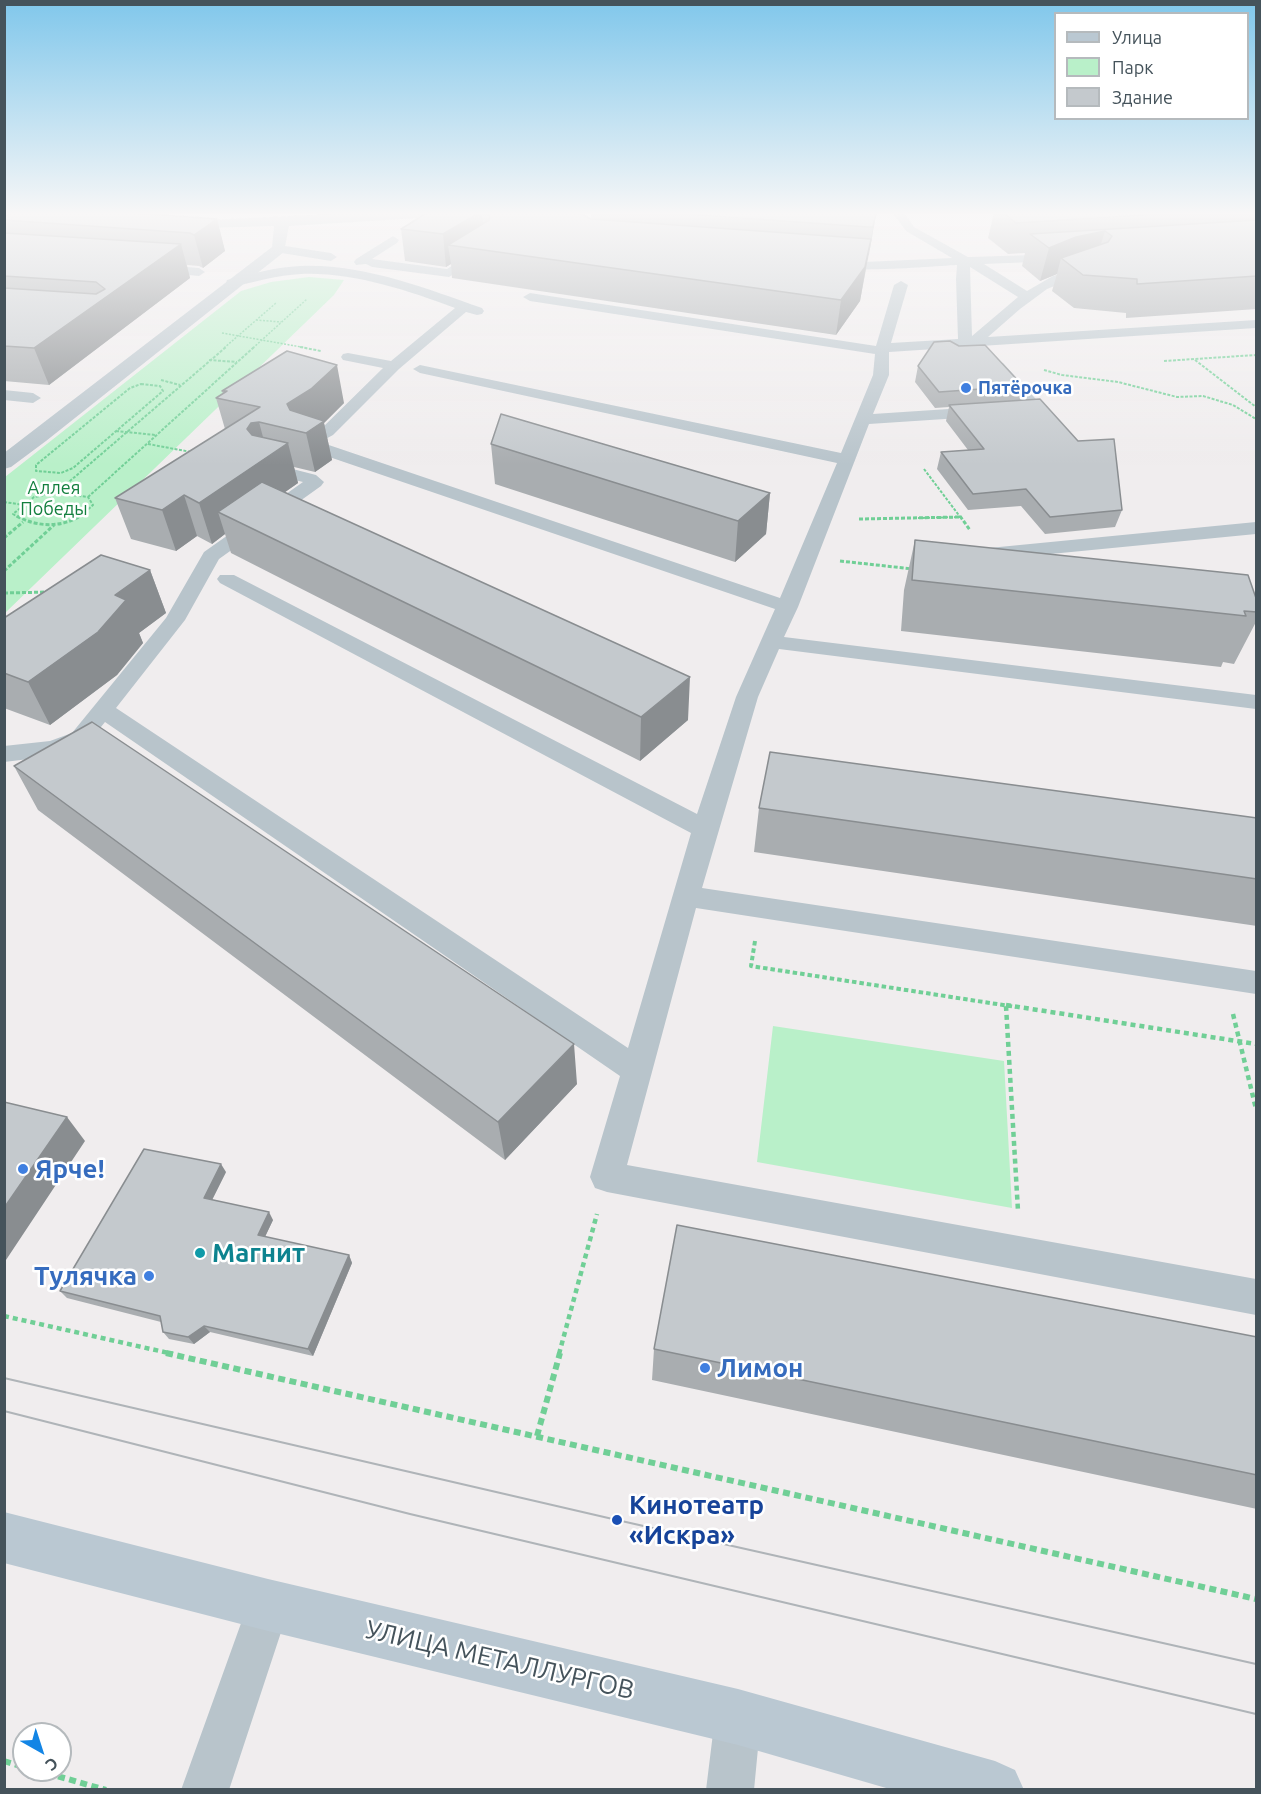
<!DOCTYPE html>
<meta charset="utf-8">
<style>
body{margin:0}
#map{position:relative;width:1261px;height:1794px;overflow:hidden;background:#f0edee;font-family:Ubuntu,sans-serif}
canvas{display:block}
.frame{position:absolute;inset:0;border:6px solid #45535b;pointer-events:none}
.legend{position:absolute;left:1054px;top:12px;width:195px;height:108px;box-sizing:border-box;background:#fff;border:2px solid #b5babd;margin:0;padding:8px 10px;list-style:none;font-size:18px;color:#45535b}
.legend li{display:flex;align-items:center;gap:12px;height:30px}
.legend b{width:30px;border:2px solid #b5babd}
.north{position:absolute;left:12px;top:1722px;width:60px;height:60px;box-sizing:border-box;background:#fff;border:2px solid #b5babd;border-radius:50%;rotate:141deg;font-size:16px;font-weight:700;line-height:24px;text-align:center;color:#45535b}
.north::after{content:'';display:block;margin:auto;width:21px;height:27px;background:#1385e5;clip-path:polygon(50% 0,100% 100%,50% 72%,0 100%)}
</style>
<div id="map">
<canvas width="1261" height="1794"></canvas>
<div class="frame"></div>
<ul class="legend">
<li><b style="height:8px;background:#bac8d2"></b>Улица</li>
<li><b style="height:16px;background:#b9f0c9"></b>Парк</li>
<li><b style="height:16px;background:#c4c9cd"></b>Здание</li>
</ul>
<div class="north">С</div>
</div>
<script>
const ctx = document.querySelector('canvas').getContext('2d');
ctx.lineJoin = 'round';
function fillPath(path, color) { ctx.fillStyle = color; ctx.fill(path, 'evenodd'); }
function stroke(path, color, width, dash) { ctx.strokeStyle = color; ctx.lineWidth = width; ctx.lineCap = dash ? 'butt' : 'round'; ctx.setLineDash(dash || []); ctx.stroke(path); }
function label(font, color, halo, rows, align = 'center') {
  ctx.font = font + ' Ubuntu,sans-serif'; ctx.lineWidth = 5; ctx.setLineDash([]); ctx.textBaseline = 'middle'; ctx.strokeStyle = halo; ctx.fillStyle = color; for (const [text, x, y, turn = 0] of rows) {
    ctx.save(); ctx.translate(x, y); ctx.rotate((+turn || 0) * Math.PI / 180); ctx.textAlign = isNaN(turn) ? turn : align; if (halo) ctx.strokeText(text, 0, 0); ctx.fillText(text, 0, 0); ctx.restore();
  }
}
fillPath(new Path2D(`
 M309,277L344,280L334,295L5,613V477L241,291L271,282Z
 M773,1026L1004,1061L1012,1208L757,1162Z`), '#b9f0c9');
stroke(new Path2D(`
 M256,320L281,322
 M222,333L307,348
 M224,348L276,303
 M253,348L307,299`), '#70cf96', 1.5, [2, 1.5]);
stroke(new Path2D(`
 M300,347L321,351
 M209,360L237,362
 M1195,360L1256,407
 M1164,361L1256,355
 M1044,370L1062,375L1118,382L1177,397L1203,396L1233,405L1256,419
 M161,380L180,385
 M141,384L160,386L163,391L73,468L61,473L36,471V465L130,388Z
 M116,431L156,435
 M148,444L191,452
 M924,469L961,518
 M56,493L88,497L93,505L78,518
 M56,493L226,347
 M88,497L254,347
 M4,502L24,505
 M19,518L13,514L34,497L56,493
 M918,518L960,517`), '#70cf96', 2, [3, 1.5]);
stroke(new Path2D(`
 M17,516C36,527 61,528 80,516
 M960,516L970,530
 M859,519L960,517
 M4,538L23,522
 M840,561L913,569
 M4,571L54,525
 M4,593L49,592`), '#70cf96', 3, [4, 2]);
stroke(new Path2D(`
 M755,941L751,966L1016,1007`), '#70cf96', 4, [4.5, 3]);
stroke(new Path2D(`
 M1006,1005L1256,1044
 M1006,1006L1018,1211
 M1233,1014L1256,1109
 M4,1316L173,1354
 M559,1354L597,1214`), '#70cf96', 4.5, [5, 4]);
stroke(new Path2D(`
 M166,1353L1256,1599
 M537,1436L560,1353
 M4,1761L24,1767
 M36,1770L106,1790`), '#70cf96', 6, [7, 4.5]);
fillPath(new Path2D(`
 M893,213H904L914,227L968,257L1064,254L1066,257L1064,260L1060,261L984,264L1027,291L1053,276L1091,265L1097,269L1047,289L1020,309L988,337L1256,320V328L889,352V375L873,414L1024,404L991,366L998,362L1003,363L1044,408L1036,413L869,424L798,607L784,637L1256,695V709L779,649L758,697L702,888L1256,971V994L696,908L627,1165L1256,1279V1315L607,1192L595,1188L590,1177L620,1076L105,722L88,743L54,756L4,762V746L50,741L72,733L166,618L204,552L303,482L263,472L260,468L263,464L269,463L316,475L324,482L321,486L219,559L185,620L116,708L628,1048L691,833L220,583L217,579L220,575H234L697,814L736,697L775,609L300,447L298,443L321,429L383,368L343,360L341,357L343,354L348,353L391,361L455,308C406,290 353,272 301,274C277,275 255,282 232,287L226,283L227,280C251,274 275,267 300,266C361,263 425,288 482,308L484,311L482,314L477,315L466,312L399,369L333,435L320,442L780,598L837,463L420,373L413,369L420,365L841,453L873,375L875,354L530,301L523,297L530,293L876,346L894,285L901,281L908,285L891,343L958,339L956,279L957,265C935,266 838,275 826,264L832,260L863,262L952,258L906,231ZM970,267L1018,297L972,336Z
 M393,236L399,240L397,243L372,259L447,269L479,249L483,248L489,252L449,277L372,267L366,264L356,265L354,262L356,259Z
 M279,245L331,253L337,257L331,261L275,252L273,249Z
 M152,264L199,268L205,272L199,276L148,271L146,268Z
 M4,390L33,393L41,398L33,403L4,400Z
 M1256,522V534L989,560L982,558L979,554L982,550L989,548Z
 M268,1583L283,1590L290,1605L229,1790H181L253,1590Z
 M738,1694L754,1701L761,1717L754,1790H706L715,1717L722,1701Z`), '#b8c4cb');
fillPath(new Path2D(`
 M354,213H440L433,217L289,226L284,252L46,441L11,467L4,469V453L272,247L274,226L174,229L169,228L167,225L169,222Z`), '#b8c4cb');
fillPath(new Path2D(`
 M4,1512L268,1579L738,1689L995,1761L1015,1770L1024,1790H893L738,1745L268,1631L4,1563Z`), '#bac8d2');
stroke(new Path2D(`
 M4,1378L617,1520L1256,1664
 M4,1411L410,1514L1256,1714`), '#afb4b8', 2);
fillPath(new Path2D(`
 M427,213H574L591,219V213H876L871,243L860,301L836,335L452,278L451,264L446,267L405,261L401,229Z
 M994,213H1257V309L1126,318V313L1074,308L1052,291L1057,274L1040,281L1022,266L1025,253L1008,254L988,238Z
 M4,217L217,219L225,251L203,268L199,266L187,265L190,278L49,385L4,381Z
 M918,366L1023,386L1020,401L1122,510L1115,527L1045,534L1021,506L968,510L937,469L941,452L968,450L946,421L949,407L935,408L915,382Z
 M222,391L344,403L324,423L332,460L315,472L294,467L298,483L285,492L688,720L640,761L231,553L225,534L212,544L197,536L176,551L131,539L115,498L225,429L216,398L223,394Z
 M491,444L770,493L766,534L735,562L495,484Z
 M915,540L1257,601V620L1234,664L1223,662L1221,667L901,631L904,590Z
 M150,570L166,613L139,633L143,643L117,675L50,725L4,708V618Z
 M14,766L577,1084L505,1160L38,810Z
 M759,808L1257,818V926L754,852Z
 M226,1172L212,1200L273,1220L265,1237L349,1255L352,1263L313,1356L210,1332L194,1344L169,1339L163,1332L161,1322L67,1298L60,1291Z
 M1257,1337V1509L652,1380L654,1349Z`), '#a9adb0');
fillPath(new Path2D(`
 M479,213H482L484,244L448,245L451,264L446,267L443,234Z
 M876,213L871,243L868,260L873,227Z
 M217,219L225,251L203,268L194,235Z
 M1105,231L1095,263L1061,258L1057,274L1040,281L1049,248L1076,237Z
 M871,239L860,301L836,335L841,300Z
 M181,244L190,278L49,385L34,348Z
 M337,365L344,403L324,423L332,460L315,472L306,433L293,430L287,404Z
 M259,422L268,456L288,443L298,483L241,523L218,512L225,534L212,544L199,503L251,423Z
 M770,493L766,534L735,562L738,521Z
 M184,495L197,536L176,551L162,510Z
 M150,570L166,613L139,633L143,643L117,675L50,725L28,682L115,595Z
 M690,677L688,720L640,761L641,717Z
 M574,1044L577,1084L505,1160L498,1122Z
 M67,1117L85,1141L4,1263V1208Z
 M221,1164L226,1172L209,1206L204,1198Z
 M269,1212L273,1220L262,1243L258,1235Z
 M349,1255L352,1263L313,1356L308,1349Z
 M204,1326L210,1332L194,1344L188,1337Z`), '#898d90');
const building = new Path2D(`
 M12,213H132L217,219L194,235L190,233L4,220V217Z
 M427,213H479L443,234L401,229Z
 M484,213H574L584,215L591,219L871,239L865,267L841,300L448,245L489,220L490,216Z
 M671,213H876L873,227H868Z
 M1004,213H1176L1016,223Z
 M1257,220V276L1137,284V279L1083,275L1061,258L1108,242L1112,236L1105,231L1076,237L1049,248L1030,234Z
 M4,233L181,244L34,348L4,346V288L96,294L105,289L96,282L4,276Z
 M950,341L959,346L985,345L1023,386L939,392L918,366L934,342Z
 M287,351L337,365L311,389L287,404L290,410L324,421L306,433L259,422L251,423L247,429L252,435L288,443L199,503L184,495L162,510L115,498L260,407L216,398L227,391H222Z
 M1040,399L1078,441L1114,439L1122,510L1050,517L1026,489L973,494L941,452L984,449L949,405Z
 M501,414L770,493L738,521L491,444Z
 M262,482L690,677L641,717L218,512Z
 M915,540L1248,575L1257,601V612L1244,611L1246,616L912,580Z
 M101,555L150,570L115,595L126,600L98,632L28,682L4,673V618Z
 M92,722L574,1044L498,1122L14,766Z
 M770,752L1257,818V879L759,808Z
 M4,1102L67,1117L4,1208Z
 M144,1149L221,1164L204,1198L269,1212L258,1235L349,1255L308,1349L204,1326L188,1337L163,1332L160,1316L60,1291Z
 M677,1225L1257,1337V1475L654,1349Z`);
fillPath(building, '#c4c9cd');
stroke(building, '#898d90', 1.5);
const sky = ctx.createLinearGradient(0, 0, 0, 465);
sky.addColorStop(0, '#80c7eb');
sky.addColorStop(0.46, '#f8f7f7');
sky.addColorStop(1, '#f8f7f700');
ctx.fillStyle = sky;
ctx.fillRect(0, 0, 1261, 465);
for (const [x, y, r, color] of [
 [966,388,6,"#3f7fe0"],
 [23,1169,6,"#3f7fe0"],
 [200,1253,6,"#0f9aa8"],
 [149,1276,6,"#3f7fe0"],
 [705,1368,6,"#3f7fe0"],
 [617,1520,6,"#1a4fb4"]
]) { const dot = new Path2D(); dot.arc(x, y, r, 0, 2 * Math.PI); ctx.fillStyle = color; ctx.fill(dot); stroke(dot, '#fff', 2); }
label('bold 18px', '#366cbe', '#fff', [
 ["Пятёрочка",978,388]
], 'left');
label('18px', '#137f3e', '#fff', [
 ["Аллея",54,488],
 ["Победы",54,509]
]);
label('bold 26px', '#366cbe', '#fff', [
 ["Ярче!",35,1169],
 ["Тулячка",137,1276,"right"],
 ["Лимон",717,1368]
], 'left');
label('bold 26px', '#0d838f', '#fff', [
 ["Магнит",212,1253]
], 'left');
label('bold 26px', '#164399', '#fff', [
 ["Кинотеатр",629,1505],
 ["«Искра»",629,1535]
], 'left');
label('26px', '#45535b', '#fff', [
 ["УЛИЦА МЕТАЛЛУРГОВ",500,1660,13]
]);
</script>
